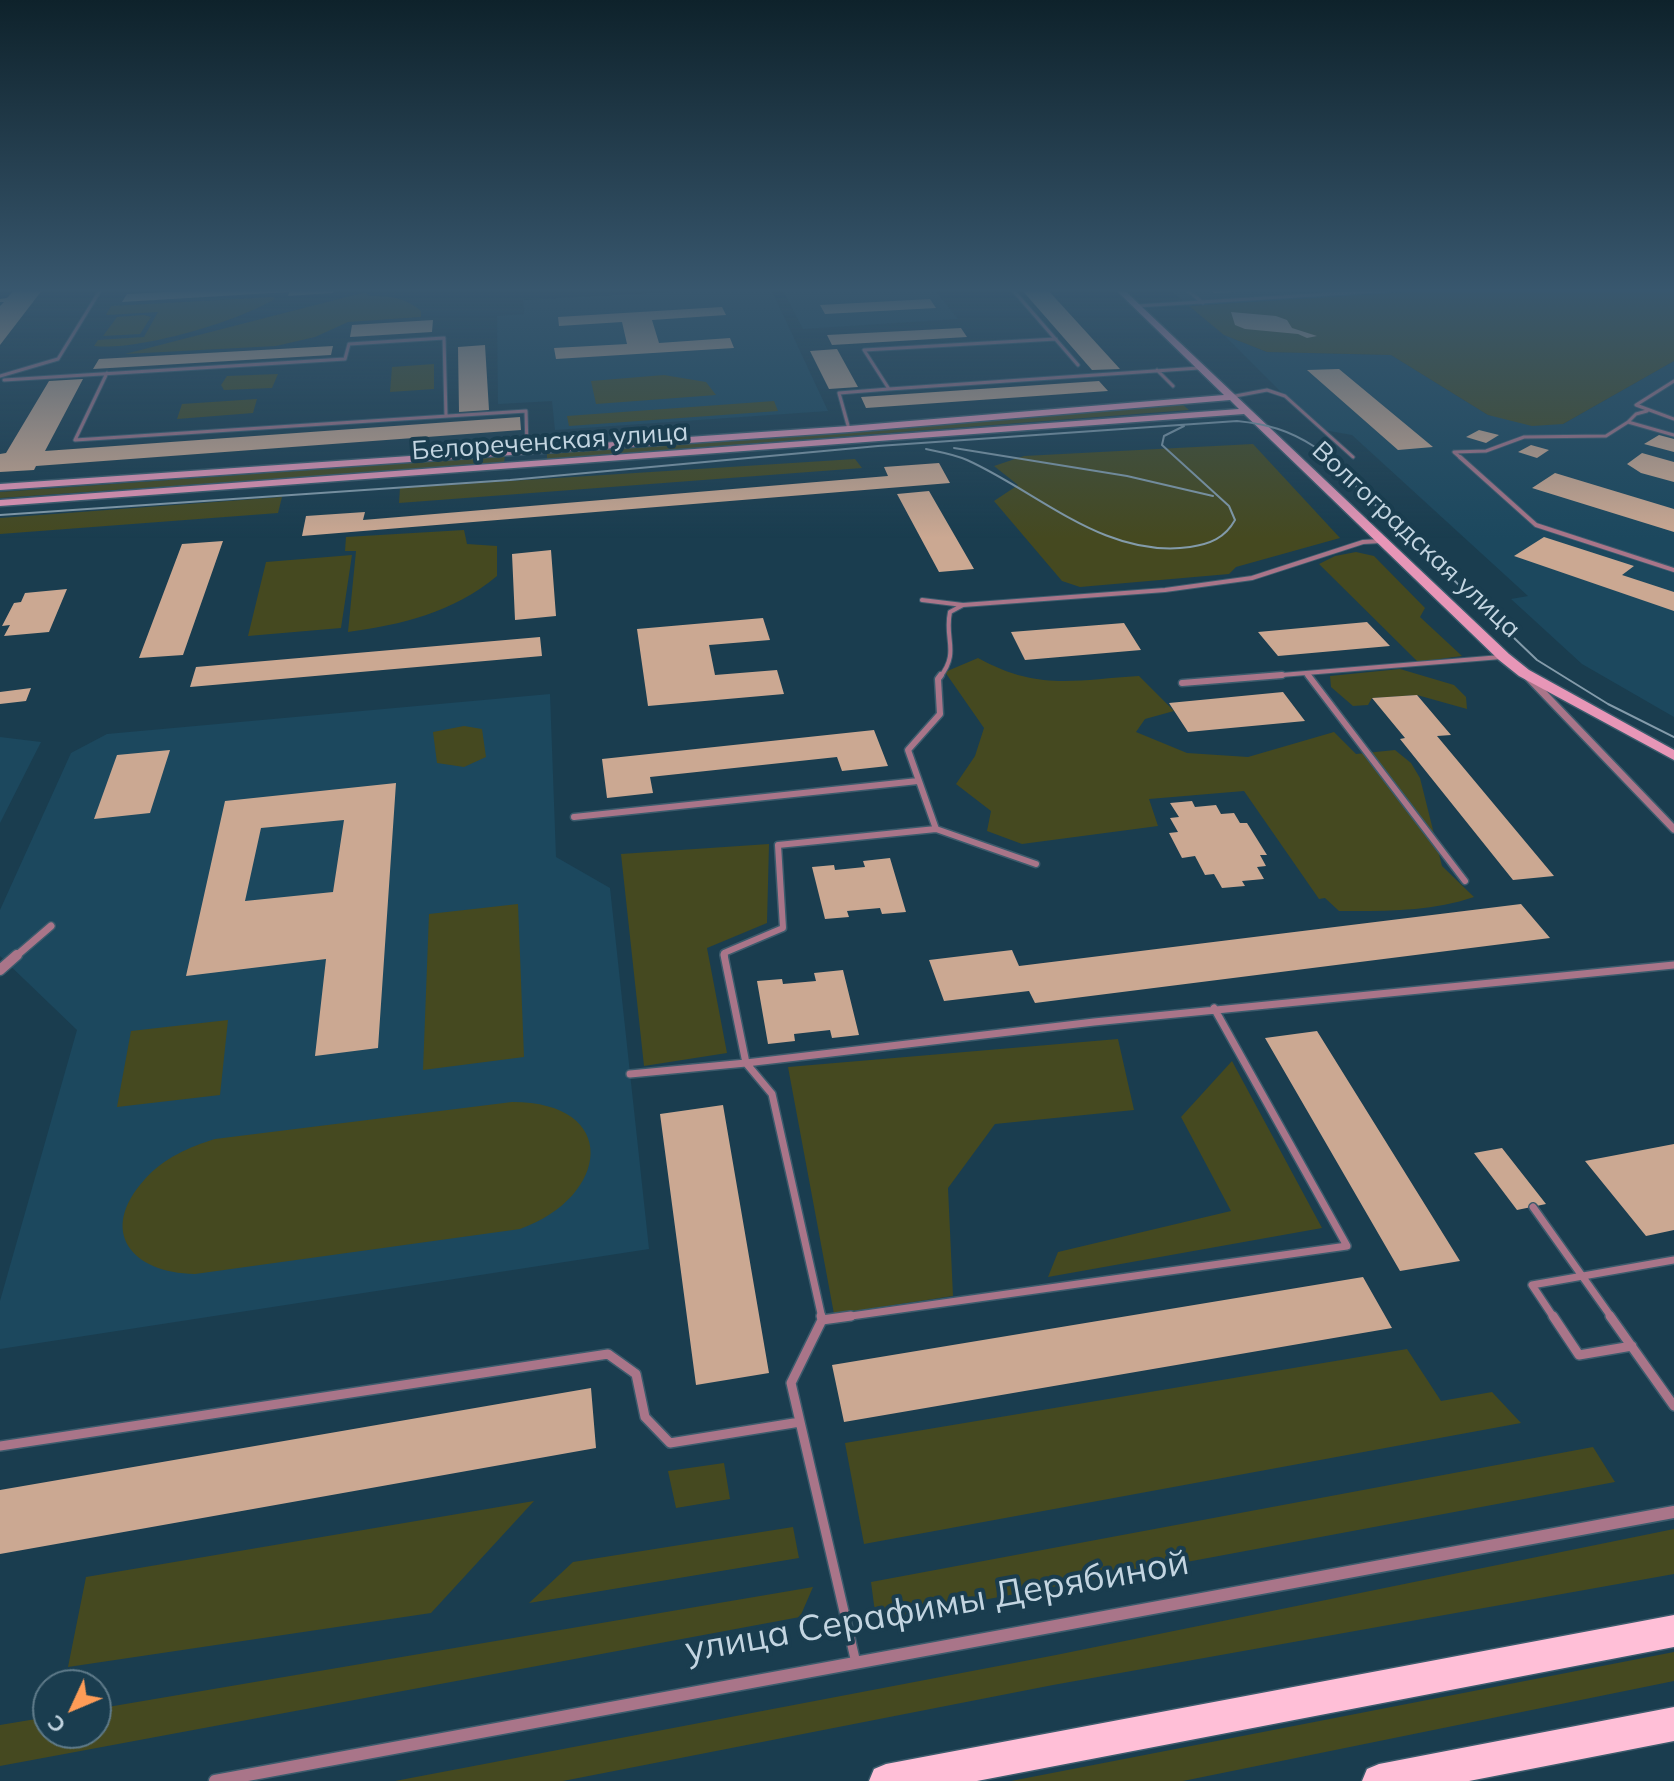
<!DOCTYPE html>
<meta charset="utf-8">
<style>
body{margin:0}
#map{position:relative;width:1674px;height:1781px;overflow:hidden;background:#1a3d4f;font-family:Mulish,sans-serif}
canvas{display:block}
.north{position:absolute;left:32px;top:1669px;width:80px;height:80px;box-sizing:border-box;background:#1a3d4f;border:2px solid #5e7a89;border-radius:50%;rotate:226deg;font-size:22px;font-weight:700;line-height:32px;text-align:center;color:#c3d5e1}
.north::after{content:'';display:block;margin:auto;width:28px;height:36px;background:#fe9c57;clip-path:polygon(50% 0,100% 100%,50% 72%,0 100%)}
</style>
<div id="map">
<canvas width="1674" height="1781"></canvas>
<div class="north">С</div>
</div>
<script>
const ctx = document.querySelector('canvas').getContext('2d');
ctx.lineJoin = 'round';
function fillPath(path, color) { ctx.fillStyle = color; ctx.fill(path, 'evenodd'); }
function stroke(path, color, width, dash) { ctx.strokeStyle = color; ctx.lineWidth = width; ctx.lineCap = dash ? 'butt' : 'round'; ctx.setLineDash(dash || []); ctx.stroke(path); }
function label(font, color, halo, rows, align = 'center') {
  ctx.font = font + ' Mulish,sans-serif'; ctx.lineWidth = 8; ctx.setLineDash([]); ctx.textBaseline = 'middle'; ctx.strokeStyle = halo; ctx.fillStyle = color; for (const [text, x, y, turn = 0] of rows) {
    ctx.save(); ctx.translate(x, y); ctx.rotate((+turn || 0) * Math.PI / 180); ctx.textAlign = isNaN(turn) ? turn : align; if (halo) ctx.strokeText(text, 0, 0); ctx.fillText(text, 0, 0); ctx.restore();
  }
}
fillPath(new Path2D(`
 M722,289H771L828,411L555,430L552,401L498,404L497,316L524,314L523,300Z
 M782,289H934L958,319L803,329Z
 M1169,289H1423L1428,293L1189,306Z
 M1224,335L1267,352L1391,355L1488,415L1563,424L1674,361V717L1582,664L1511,599L1528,596L1352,435L1318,429Z
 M550,694L556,857L610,888L649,1249L0,1349V1301L77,1030L0,956V910L71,753L107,734Z
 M0,737L41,742L0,823Z`), '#1c485e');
fillPath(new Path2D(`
 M1457,289H1674V361L1563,424L1532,426L1488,415L1391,355L1267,352L1224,335L1189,306Z
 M366,292L369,296C389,296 405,297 421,311V317L348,322L315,337L276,346L125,354Z
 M273,297L275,299C236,322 139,351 94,346L98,340L144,337L158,312L106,315L111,306Z
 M144,315L151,317L140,334L103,336L117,317Z
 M434,364V389L390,392L392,367Z
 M278,374L272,388L224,390L221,385L227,376Z
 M664,375L706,382L716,395L596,404L591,381Z
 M257,399L253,413L177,419L182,404Z
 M774,401L778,411L569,426L567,416Z
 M1182,404L1189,410L547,459V453Z
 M1253,444L1340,538L1236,567L1229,574L1080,587L1062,581L994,501L1018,485L994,466L1024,456Z
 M505,456L504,463L0,498V492Z
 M855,459L862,468L399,503L400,488Z
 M282,497L278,513L0,534V518Z
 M464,530L467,544L497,546V576C454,612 401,625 348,632L356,551H345L346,537Z
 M1356,552L1374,556L1425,608L1420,617L1462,656L1418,662L1319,564L1335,556Z
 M352,555L341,628L248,636L266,562Z
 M978,658C1038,691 1074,680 1139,676L1174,711L1145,719L1136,732L1187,753L1248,757L1334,732L1356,754L1395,750L1411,763L1420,778L1442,866L1474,897C1430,912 1385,911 1339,911L1325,898L1319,899L1244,791L1149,799L1158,826L1022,844L987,831L991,811L956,784L975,756L984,728L945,672Z
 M1400,669L1454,685L1466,697L1467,709L1417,695L1372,698L1368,705L1353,706L1331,687L1330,676Z
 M464,726L482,729L486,757L464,767L437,763L433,732Z
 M769,844L767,923L707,948L727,1053L644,1066L621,854Z
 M518,904L524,1057L423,1070L429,914Z
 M228,1020L220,1095L117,1107L131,1031Z
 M1118,1039L1134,1110L995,1124L948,1188L953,1296L834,1314L788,1067Z
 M1232,1061L1322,1228L1048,1277L1058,1252L1231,1211L1181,1117Z
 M512,1102C621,1102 610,1197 520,1229L195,1274C132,1273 97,1232 145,1179C164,1158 189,1147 215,1139Z
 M1407,1349L1441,1401L1492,1392L1521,1423L864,1544L845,1443Z
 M1593,1447L1615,1482L876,1620L871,1582Z
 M724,1463L730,1499L676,1508L668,1471Z
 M534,1501L431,1613L68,1667L86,1577Z
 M793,1527L799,1558L529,1603L573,1562Z
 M1674,1529V1574L1053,1685L563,1781H395L1056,1655Z
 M813,1587L800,1617L0,1766V1725L48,1717V1733H96V1709Z
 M1674,1652V1681L1183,1781H1011Z`), '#454920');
fillPath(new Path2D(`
 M15,289H43L0,345V306L4,302H0V299L7,298Z
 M222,289H335L333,293L288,296L289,292L122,302L127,294Z
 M1021,289H1047L1120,369L1092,370Z
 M1208,289H1253V291L1214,293Z
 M930,299L936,308L825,314L820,305Z
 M722,307L726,315L652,320L659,343L730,338L734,348L556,359L554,348L627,344L622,322L559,326L558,317Z
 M1231,312L1276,316L1287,320L1292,328L1317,336L1307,338L1298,334L1245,329L1235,325Z
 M433,320L432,332L350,337L352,325Z
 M961,328L967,337L832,345L827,335Z
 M485,345L489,410L459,412L458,347Z
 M333,346L331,355L93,369L99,359Z
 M837,349L858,387L829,389L810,351Z
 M1339,369L1433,447L1398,450L1307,370Z
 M83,379L45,451L520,417L521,430L36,466L34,470L0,472V454L6,453L49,381Z
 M1099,381L1108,391L866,408L861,397Z
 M1479,430L1499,435L1486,443L1466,437Z
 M1659,435L1674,439V452L1644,444Z
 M1531,445L1549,450L1537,458L1518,452Z
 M1642,453L1674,462V482L1641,473L1627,464Z
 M939,463L950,483L302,536L306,516L365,512L363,520L888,476L884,467Z
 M1555,473L1674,509V532L1532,488Z
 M929,491L974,569L939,572L897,494Z
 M1544,537L1634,566L1622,575L1674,592V611L1514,556Z
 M223,541L183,655L139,658L182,544Z
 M551,550L556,616L515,620L512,554Z
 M67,589L49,632L4,636L10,625L2,626L14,603L21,602L25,593Z
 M763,618L770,640L709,645L715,675L777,670L784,694L648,706L637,629Z
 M1367,622L1390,646L1278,656L1258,632Z
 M1124,623L1141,650L1025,660L1011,632Z
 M540,637L542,656L190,687L196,667Z
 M31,688L26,701L0,704V692Z
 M1283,692L1305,721L1188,732L1169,703Z
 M1417,695L1451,735L1437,736L1554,876L1513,880L1400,739L1405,738L1372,698Z
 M874,730L888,766L842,771L837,757L650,777L653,793L607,798L602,759Z
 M170,750L150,813L94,819L117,755Z
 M396,783L378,1048L315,1056L326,959L186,976L225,801ZM344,820L333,892L245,901L261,828Z
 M1192,801L1195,807L1216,805L1221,814L1234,813L1240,823H1247L1267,855H1260L1266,866L1257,867L1264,879L1242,881L1245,886L1222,888L1214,874L1205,875L1195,856L1182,858L1169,833L1178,832L1170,818L1179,817L1170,803Z
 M890,858L906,912L882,914L880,908L847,911L849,917L825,919L812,867L834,865L835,870L865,867L863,861Z
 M1521,904L1550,938L1035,1003L1029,991L944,1001L929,960L1012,950L1019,966Z
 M843,970L859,1035L832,1038L830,1030L794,1034L795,1041L768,1044L757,981L782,979L783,984L816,981L814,973Z
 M1317,1031L1460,1261L1400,1271L1265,1038Z
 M723,1105L769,1373L696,1385L660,1114Z
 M1674,1144V1230L1646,1236L1585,1161Z
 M1502,1148L1546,1204L1517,1210L1474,1153Z
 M1363,1277L1392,1328L844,1422L832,1365Z
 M591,1388L596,1448L0,1554V1490Z`), '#cba892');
const laneFar4 = new Path2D(`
 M1012,289L1078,365
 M1186,289L1203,303
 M1137,306L1410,289
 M1157,370L1173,386
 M107,373L75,440L526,411L527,449
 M0,376L58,359L101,289
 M4,380L345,359L349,344L444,338L446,416
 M1674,381L1636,405L1674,419
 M889,389L1199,368
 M1230,397L1267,390L1285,396L1353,457
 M1647,411L1636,414L1628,422L1674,435
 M849,429L839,393L889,389L864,350L1056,339
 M1454,452L1462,459
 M1454,452L1486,451L1524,437L1606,436L1628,422`);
const laneFar3 = new Path2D(`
 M1460,457L1536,525L1674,570
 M922,600L963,605L1165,590L1252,578L1363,542L1381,541
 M1307,674L1309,677
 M940,677C960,652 944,639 950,612L963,605
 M1257,677L1501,657`);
const laneFar2 = new Path2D(`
 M1308,675L1465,881
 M1182,683L1282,675
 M574,817L918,781
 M936,829L1036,864
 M725,957L724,953L783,928L778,845L936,829L908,750L940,714L938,679L941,675`);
const laneFar1 = new Path2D(`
 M630,1074L746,1063L724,955
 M1533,1207L1612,1318
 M822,1318L772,1094L746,1063L1094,1022L1674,965
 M837,1318L1347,1246L1214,1008
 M1554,1318L1532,1285L1674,1260`);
const lane = new Path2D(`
 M821,1316L822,1320L791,1383L856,1663
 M1553,1316L1579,1355L1632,1346
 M1610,1316L1674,1406
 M822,1320L851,1316
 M0,1446L608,1354L636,1374L645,1417L670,1443L800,1422`);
const streetFar2 = new Path2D(`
 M1527,676L1674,829
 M15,957L51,926`);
const streetFar1 = new Path2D(`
 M0,970L17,955`);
const street = new Path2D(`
 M215,1781L1674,1512`);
const secondary = new Path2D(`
 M1115,289H1123L1509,654L1529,670L1674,750V760L1519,676L1499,660L1244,414L0,506V500L1239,409L1230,400L849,432L0,490V484L849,426L1224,395Z`);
const primary = new Path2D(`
 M1674,1615V1647L977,1781H869L874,1769L886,1764Z
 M1674,1707V1741L1469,1781H1362L1367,1769L1379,1764Z`);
stroke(laneFar4, '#3c5b6c', 5);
stroke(laneFar3, '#3c5b6c', 6);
stroke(laneFar2, '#3c5b6c', 9);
stroke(laneFar1, '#3c5b6c', 10);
stroke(lane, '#3c5b6c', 12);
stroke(streetFar2, '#3c5b6c', 10);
stroke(streetFar1, '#3c5b6c', 13);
stroke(street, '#3c5b6c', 15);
stroke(secondary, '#3c5b6c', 3);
stroke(primary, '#3c5b6c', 3);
stroke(laneFar4, '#a97589', 3);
stroke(laneFar3, '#a97589', 4);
stroke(laneFar2, '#a97589', 6);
stroke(laneFar1, '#a97589', 7);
stroke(lane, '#a97589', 9);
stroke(streetFar2, '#a97589', 7);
stroke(streetFar1, '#a97589', 10);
stroke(street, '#a97589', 12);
fillPath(secondary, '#e796b7');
fillPath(primary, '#ffbfd7');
stroke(new Path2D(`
 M954,448L1127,476L1213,496
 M926,449C940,452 954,454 967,460C1040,493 1105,559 1190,547C1210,544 1225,538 1235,520L1229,506L1162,445L1164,436L1184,426
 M0,515L510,480L878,446L1237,421C1267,424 1289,430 1315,447L1537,660L1608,704L1674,737`), '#839baa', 2);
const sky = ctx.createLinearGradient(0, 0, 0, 538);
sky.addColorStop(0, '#0e222b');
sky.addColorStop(0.54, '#38576e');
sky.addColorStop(1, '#38576e00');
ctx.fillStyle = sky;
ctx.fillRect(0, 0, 1674, 538);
label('26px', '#c3d5e1', '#1a3d4f', [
 ["Белореченская улица",550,442,-4],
 ["Волгоградская улица",1416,540,43]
]);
label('36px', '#c3d5e1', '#1a3d4f', [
 ["улица Серафимы Дерябиной",937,1607,-10]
]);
</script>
